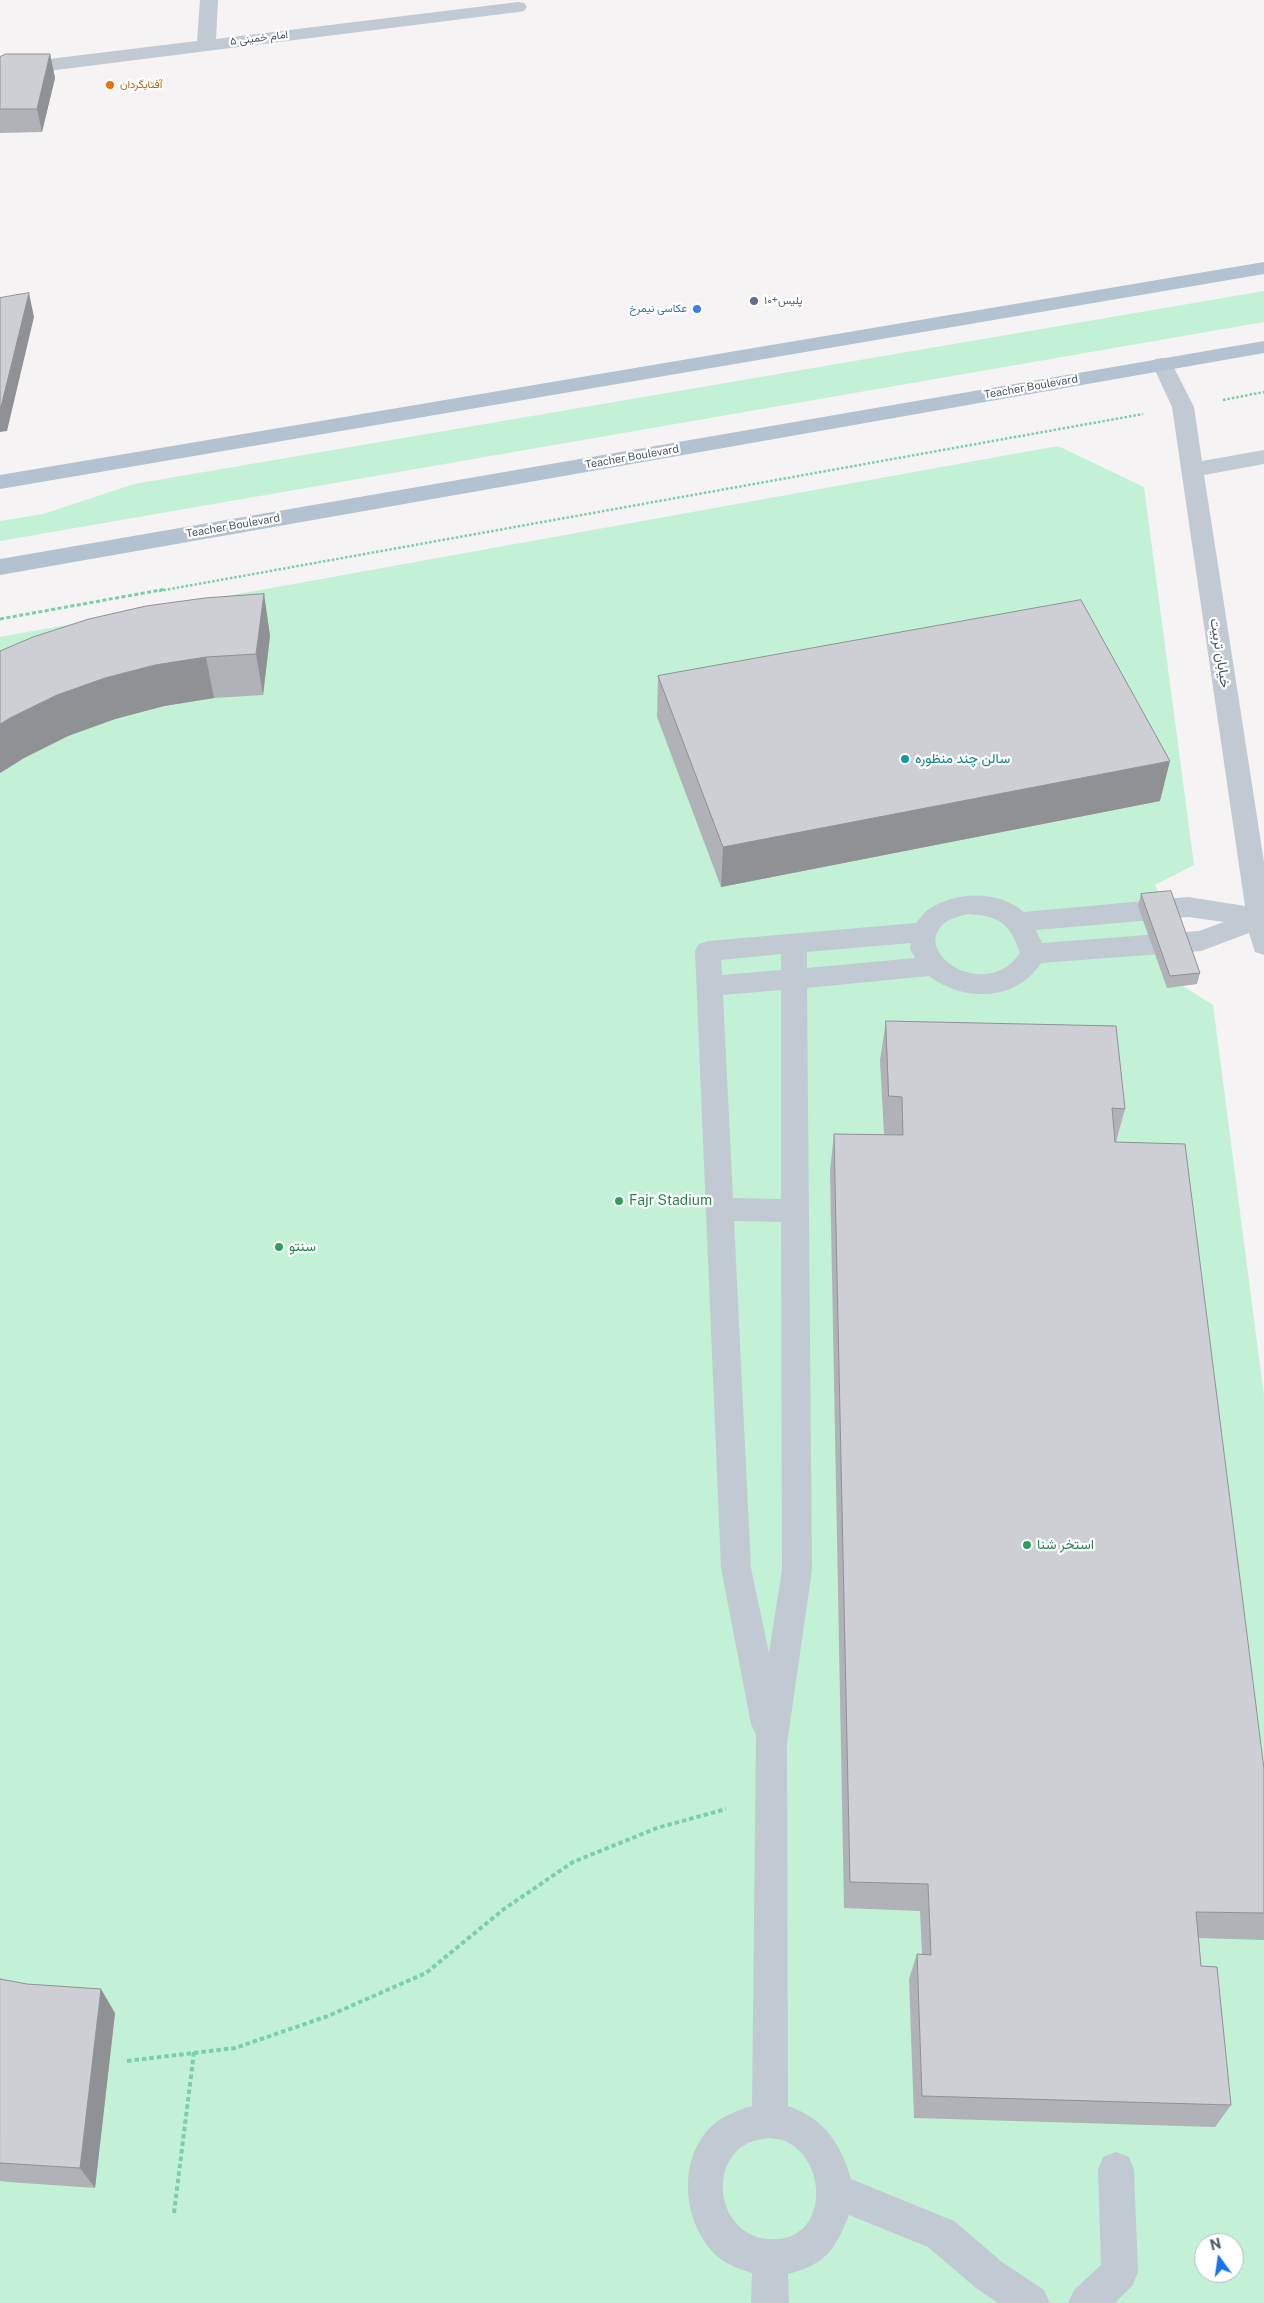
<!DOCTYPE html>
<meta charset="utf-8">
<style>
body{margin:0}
#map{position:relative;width:1264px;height:2303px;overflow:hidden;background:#f5f3f3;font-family:"Public Sans",sans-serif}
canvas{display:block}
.north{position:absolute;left:1194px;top:2233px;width:50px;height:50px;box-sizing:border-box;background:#fff;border:1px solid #b7bbc0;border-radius:50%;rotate:346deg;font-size:14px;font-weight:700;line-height:20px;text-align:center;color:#4a5661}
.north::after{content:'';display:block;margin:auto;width:18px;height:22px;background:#1a73e8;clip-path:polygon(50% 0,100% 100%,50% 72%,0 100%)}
</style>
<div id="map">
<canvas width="1264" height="2303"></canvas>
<div class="north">N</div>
</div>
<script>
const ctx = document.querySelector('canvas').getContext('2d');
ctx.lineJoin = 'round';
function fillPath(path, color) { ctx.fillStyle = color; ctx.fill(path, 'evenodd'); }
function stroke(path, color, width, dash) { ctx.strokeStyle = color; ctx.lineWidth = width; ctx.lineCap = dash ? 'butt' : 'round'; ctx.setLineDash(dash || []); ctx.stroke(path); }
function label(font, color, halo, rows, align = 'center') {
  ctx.font = font + ' "Public Sans",Vazirmatn,sans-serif'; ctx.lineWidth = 4.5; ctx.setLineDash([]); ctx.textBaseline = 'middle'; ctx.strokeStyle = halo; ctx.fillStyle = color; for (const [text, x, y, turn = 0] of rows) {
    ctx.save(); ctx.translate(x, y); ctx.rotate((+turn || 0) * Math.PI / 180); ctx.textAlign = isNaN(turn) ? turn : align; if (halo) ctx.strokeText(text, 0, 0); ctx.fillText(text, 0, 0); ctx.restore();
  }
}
fillPath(new Path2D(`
 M1264,291V322L0,541V521L43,514L134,484Z
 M1058,446L1144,487L1194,865L1155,885L1163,903H1168L1197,984L1183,986L1213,1005L1264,1396V2303H0V637ZM1204,2243H1234V2273H1204Z`), '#c3f1d5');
stroke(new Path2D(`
 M1223,400L1264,392
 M159,591L1143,414`), '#7ad0a6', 2.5, [2.5, 2]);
stroke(new Path2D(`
 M0,619L166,589`), '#7ad0a6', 3, [4, 2.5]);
stroke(new Path2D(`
 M127,2061L235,2048L328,2016L426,1973L504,1909L573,1862L657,1828L726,1809
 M174,2213L194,2052`), '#7ad0a6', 4, [4.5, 3]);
fillPath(new Path2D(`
 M200,0H218L216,39L518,2L524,3L527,7L524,11L518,12L0,77V65L197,41Z
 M1162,358L1169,359L1172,364L1194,407L1202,461L1264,450V464L1204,475L1264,862V955L1255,952L1249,933L1201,951L1041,963C1016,1002 963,1002 929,976L807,988L812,1570L787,1744L788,2106C824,2118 841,2144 851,2179L954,2221L1002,2262L1044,2290L1050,2303H998L976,2288L928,2247L849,2215C835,2249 827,2264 788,2274L789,2303H751L752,2273C740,2269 727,2265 717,2256C682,2224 676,2157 714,2124C724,2115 739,2110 752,2106L756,1735L751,1724L721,1568L695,951L699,944L708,941L916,923C920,919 924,912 929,909C956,891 998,890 1024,912L1188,897L1245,906L1172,407L1152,364L1155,359ZM968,914C999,916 1010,923 1020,953C986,1004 907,951 946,922C952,918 961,916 968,914ZM1188,917L1224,922L1199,931L1042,943L1036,930ZM911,943L910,949L915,958L807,968V952ZM781,954V970L722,975L721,960ZM781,990V1199L733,1198L723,995ZM734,1221L781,1222L782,1570L769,1653L751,1568ZM770,2138C775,2139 780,2139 785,2141C814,2154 824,2193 810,2219C804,2230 792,2238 779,2239C720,2245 704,2165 748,2143C755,2140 763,2139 770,2138Z
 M1116,2152L1129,2157L1134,2170L1138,2272L1133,2285L1115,2303H1068L1074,2290L1101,2265L1098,2170L1103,2157Z`), '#c1cad2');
fillPath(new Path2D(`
 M1264,262V274L0,489V475Z
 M1264,341V353L0,575V559Z`), '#b3c2d1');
fillPath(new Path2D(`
 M50,54L55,78L42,132L0,133V57Z
 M264,594L270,636L263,695L214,698L164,706L115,719L68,736L24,758L0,773V651Z
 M658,676L1160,801L721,887L657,717Z
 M1141,894L1200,973L1197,984L1167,988L1138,906Z
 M886,1021L1125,1109L1116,1142L1264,1769V1940L1199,1938L1201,1966L1231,2105L1215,2127L914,2118L909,1979L917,1954H922L920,1911L844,1908L830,1171L834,1134L896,1135L884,1134L880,1060Z
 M0,1979L115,2013L95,2188L8,2182L0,2181Z`), '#b0b2b7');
fillPath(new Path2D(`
 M50,54L55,78L42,132L37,109Z
 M29,293L34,317L7,431L0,432V407Z
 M264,594L270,636L263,695L256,654Z
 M206,657L214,698L164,706L115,719L68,736L24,758L0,773V724L12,717L57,695L105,678L155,665Z
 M1170,761L1160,801L721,887L723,847Z
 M101,1989L115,2013L95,2188L80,2168Z`), '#909195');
const building = new Path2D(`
 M6,54H50L37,109H0V57Z
 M29,293L1,407H0V298Z
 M264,594L256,654L206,657L155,665L105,678L57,695L12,717L0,724V651L33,637L89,619L146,606L205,598Z
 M1081,600L1170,761L723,847L658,676Z
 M1171,891L1200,973L1170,976L1141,894Z
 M886,1021L1116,1026L1125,1109L1112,1108L1115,1142L1185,1144L1264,1769V1913L1196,1912L1201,1966L1217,1967L1231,2105L922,2096L917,1954L931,1955L928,1884L850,1882L834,1134L903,1135L902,1097L889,1096Z
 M0,1979L27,1984L101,1989L80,2168L0,2163Z`);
fillPath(building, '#cdcfd5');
stroke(building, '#909195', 1);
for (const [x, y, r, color] of [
 [110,85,5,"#e8710a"],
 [754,301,5,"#5c6f8a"],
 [697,309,5,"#3f7fe0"],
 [905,759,5,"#0f9aa8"],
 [619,1201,5,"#2e9e5b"],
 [279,1247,5,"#2e9e5b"],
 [1027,1545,5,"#2e9e5b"]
]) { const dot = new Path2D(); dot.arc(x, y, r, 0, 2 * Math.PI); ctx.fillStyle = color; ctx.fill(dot); stroke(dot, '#fff', 2); }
label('11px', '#4a5661', '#fff', [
 ["امام خمینی ۵",259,38,-7],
 ["Teacher Boulevard",1031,387,-10],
 ["Teacher Boulevard",632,457,-10],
 ["Teacher Boulevard",233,526,-10]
]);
label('11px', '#c56008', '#fff', [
 ["آفتابگردان",120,85]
], 'left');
label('11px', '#4e5e75', '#fff', [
 ["پلیس+۱۰",764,301]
], 'left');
label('11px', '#366cbe', '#fff', [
 ["عکاسی نیمرخ",687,309]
], 'right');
label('14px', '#4a5661', '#fff', [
 ["خیابان تربیت",1220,653,81]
]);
label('14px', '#0d838f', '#fff', [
 ["سالن چند منظوره",915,759]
], 'left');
label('14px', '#27864d', '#fff', [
 ["Fajr Stadium",629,1201],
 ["سنتو",289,1247],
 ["استخر شنا",1037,1545]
], 'left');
</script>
